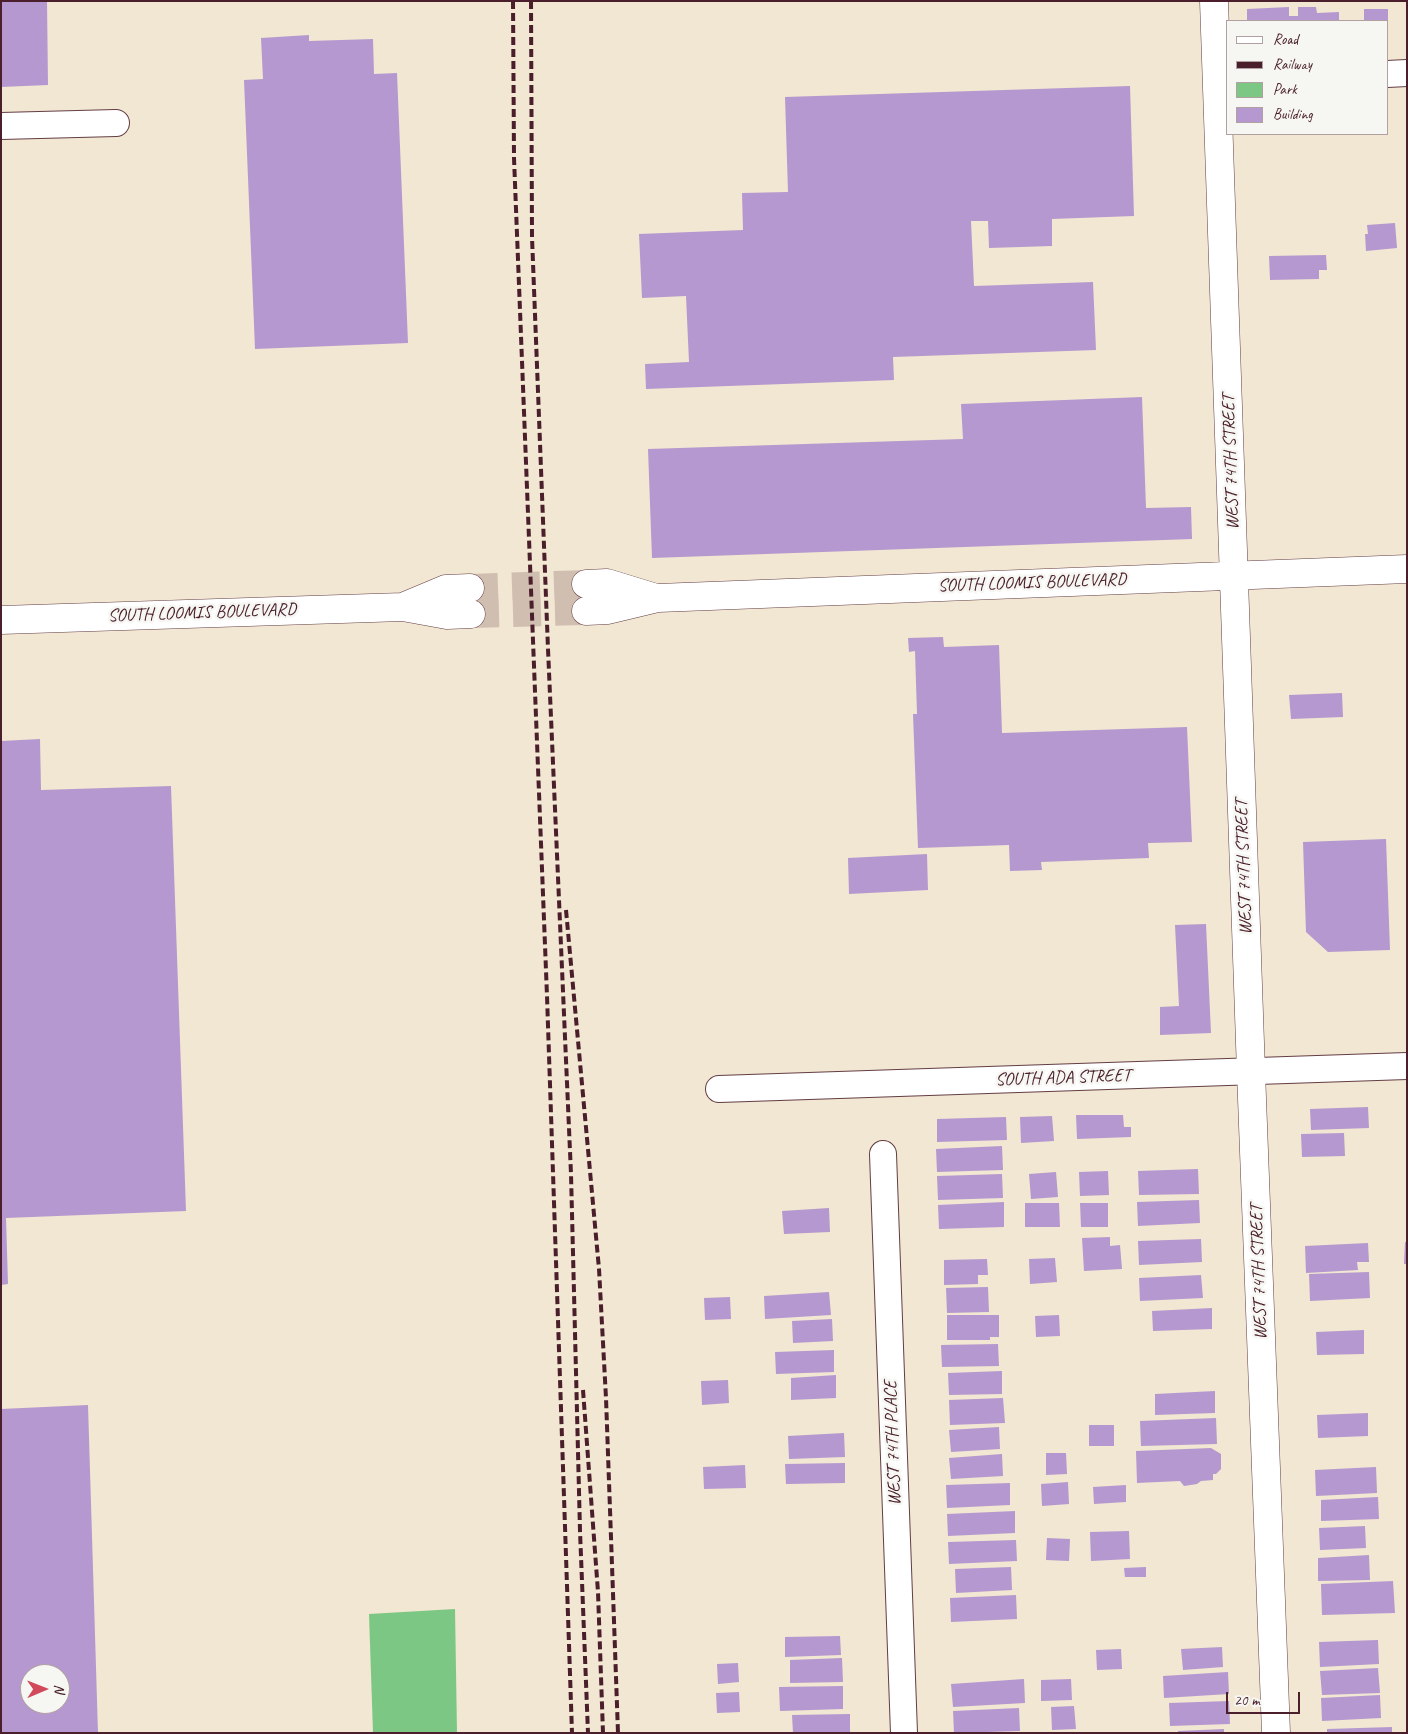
<!DOCTYPE html>
<style>
body{margin:0}
#map{position:relative;width:1408px;height:1734px;overflow:hidden;background:#f1e7d2;font-family:Caveat,sans-serif}
canvas{display:block}
.frame{position:absolute;inset:0;border:2px solid #4a1f2b;pointer-events:none}
.legend{position:absolute;left:1226px;top:20px;width:162px;height:115px;box-sizing:border-box;background:#f6f6f2;border:1px solid #b1a0a2;margin:0;padding:6px 9px;list-style:none;font-size:15px;color:#4a1f2b}
.legend li{display:flex;align-items:center;gap:10px;height:25px}
.legend b{width:25px;border:1px solid #b1a0a2}
.north{position:absolute;left:20px;top:1664px;width:50px;height:50px;box-sizing:border-box;background:#f6f6f2;border:1px solid #b1a0a2;border-radius:50%;rotate:89deg;font-size:14px;font-weight:700;line-height:20px;text-align:center;color:#4a1f2b}
.north::after{content:'';display:block;margin:auto;width:18px;height:22px;background:#d1495b;clip-path:polygon(50% 0,100% 100%,50% 72%,0 100%)}
.scale{position:absolute;left:1226px;top:1692px;width:74px;height:22px;box-sizing:border-box;border:2px solid #4a1f2b;border-top:0;padding-left:6px;font-size:15px;line-height:18px;white-space:nowrap;color:#4a1f2b;-webkit-text-stroke:4px #f6f6f2;paint-order:stroke}
</style>
<div id="map">
<canvas width="1408" height="1734"></canvas>
<div class="frame"></div>
<ul class="legend">
<li><b style="height:6px;background:#fff"></b>Road</li>
<li><b style="height:6px;background:#4a1f2b"></b>Railway</li>
<li><b style="height:14px;background:#7dc785"></b>Park</li>
<li><b style="height:14px;background:#b598cf"></b>Building</li>
</ul>
<div class="north">N</div>
<div class="scale">20 m</div>
</div>
<script>
const ctx = document.querySelector('canvas').getContext('2d');
ctx.lineJoin = 'round';
function fillPath(path, color) { ctx.fillStyle = color; ctx.fill(path, 'evenodd'); }
function stroke(path, color, width, dash) { ctx.strokeStyle = color; ctx.lineWidth = width; ctx.lineCap = dash ? 'butt' : 'round'; ctx.setLineDash(dash || []); ctx.stroke(path); }
function label(font, color, halo, rows, align = 'center') {
  ctx.font = font + ' Caveat,sans-serif'; ctx.lineWidth = 5; ctx.setLineDash([]); ctx.textBaseline = 'middle'; ctx.strokeStyle = halo; ctx.fillStyle = color; for (const [text, x, y, turn = 0] of rows) {
    ctx.save(); ctx.translate(x, y); ctx.rotate((+turn || 0) * Math.PI / 180); ctx.textAlign = isNaN(turn) ? turn : align; if (halo) ctx.strokeText(text, 0, 0); ctx.fillText(text, 0, 0); ctx.restore();
  }
}
fillPath(new Path2D(`
 M455,1609L457,1733H373L369,1614Z`), '#7dc785');
fillPath(new Path2D(`
 M1,1H47L48,85L1,87Z
 M1289,7V16H1298V7H1316L1317,13L1339,12V21H1247V9Z
 M1364,9H1388V21H1364Z
 M309,35V41L373,39L374,74L397,73L408,343L255,349L244,80L263,79L261,38Z
 M1130,86L1134,216L1052,219V246L989,248L988,221H971L974,286L1093,282L1096,350L893,357L894,380L646,389L645,364L689,362L686,296L642,298L639,234L743,230L742,193L788,192L785,97Z
 M1395,223L1397,248L1366,251L1365,234H1368L1367,225Z
 M1326,255L1327,270H1319V279L1270,280L1269,256Z
 M1142,397L1146,508L1191,507L1192,539L652,558L648,449L963,439L961,404Z
 M943,637L944,647L999,645L1002,733L1187,727L1192,842L1148,843L1149,858L1041,862L1042,870L1010,871L1009,845L918,848L913,714H917L915,651L909,652L908,638Z
 M1342,693L1343,717L1291,719L1289,695Z
 M40,739L41,790L171,786L186,1211L6,1218L8,1284L1,1285V741Z
 M1386,839L1390,950L1328,952L1306,932L1303,842Z
 M927,854L928,890L849,894L848,858Z
 M1206,924L1211,1033L1160,1035V1007L1179,1006L1175,925Z
 M1368,1107L1369,1128L1311,1130L1310,1109Z
 M1076,1115H1123L1124,1127H1131V1137L1077,1139Z
 M1052,1116L1054,1141L1021,1143L1020,1117Z
 M1006,1117L1007,1140L937,1142V1119Z
 M1344,1133L1345,1156L1302,1157L1301,1134Z
 M1002,1146L1003,1170L937,1172L936,1149Z
 M1198,1169L1199,1194L1139,1195L1138,1171Z
 M1108,1171L1109,1195L1080,1196L1079,1172Z
 M1056,1172L1058,1197L1031,1199L1029,1174Z
 M1002,1174L1003,1198L938,1200L937,1176Z
 M1199,1200L1200,1223L1138,1226L1137,1202Z
 M1004,1202V1227L939,1229L938,1205Z
 M1025,1203H1059L1060,1227H1025Z
 M1080,1203H1108V1227H1081Z
 M829,1208L830,1232L784,1234L782,1211Z
 M1110,1237V1246L1120,1245L1122,1269L1084,1271L1082,1238Z
 M1201,1239L1202,1262L1139,1265L1138,1241Z
 M1405,1242H1407V1264H1404Z
 M1368,1243L1369,1262H1357L1358,1270L1306,1273L1305,1246Z
 M1055,1258L1057,1282L1030,1284L1029,1259Z
 M987,1259L988,1275H978V1284L944,1285V1260Z
 M1369,1272L1370,1298L1310,1301L1309,1274Z
 M1201,1275L1203,1298L1140,1301L1139,1278Z
 M988,1287L989,1312L947,1313L946,1288Z
 M829,1292L831,1315L765,1319L764,1296Z
 M730,1297L731,1319L705,1320L704,1298Z
 M1212,1308V1329L1153,1331L1152,1311Z
 M947,1315H999V1337H990V1340H947Z
 M1059,1315L1060,1336L1036,1337L1035,1316Z
 M832,1319L833,1341L793,1343L792,1321Z
 M1364,1330V1354L1317,1355L1316,1332Z
 M998,1344L999,1366L942,1367L941,1345Z
 M834,1350V1372L776,1374L775,1352Z
 M1002,1371V1394L949,1395L948,1373Z
 M836,1375V1398L791,1400V1378Z
 M728,1380L729,1403L702,1405L701,1381Z
 M1215,1391V1413L1155,1415V1394Z
 M1003,1398L1005,1423L950,1425L949,1400Z
 M88,1405L98,1733H1V1409ZM30,1674H60V1704H30Z
 M1368,1413V1436L1318,1438L1317,1415Z
 M1216,1418L1217,1444L1141,1446L1140,1421Z
 M1089,1425H1114V1446H1089Z
 M999,1427L1000,1449L951,1452L949,1430Z
 M844,1433L845,1457L789,1459L788,1436Z
 M1211,1448L1221,1454V1469L1216,1474H1213V1480L1201,1481L1197,1484L1184,1486L1180,1481L1137,1483L1136,1451Z
 M1046,1453H1066L1067,1474L1046,1475Z
 M1002,1454L1003,1476L951,1479L949,1458Z
 M845,1463V1483L786,1484L785,1464Z
 M745,1465L746,1488L704,1489L703,1467Z
 M1376,1467L1377,1493L1316,1496L1315,1470Z
 M1068,1482L1069,1504L1042,1506L1041,1484Z
 M1010,1483V1505L947,1508L946,1485Z
 M1126,1485V1502L1094,1504L1093,1487Z
 M1378,1497L1379,1519L1321,1521V1500Z
 M1015,1511V1533L948,1536L947,1514Z
 M1365,1526L1366,1548L1320,1550L1319,1528Z
 M1129,1531L1130,1559L1091,1561L1090,1532Z
 M1047,1538L1070,1539L1069,1561L1046,1560Z
 M1016,1540L1017,1561L949,1564L948,1542Z
 M1369,1555L1370,1580L1318,1581V1558Z
 M1011,1567L1012,1590L956,1593L955,1569Z
 M1146,1567V1577H1125L1124,1568Z
 M1393,1581L1395,1613L1322,1615L1321,1584Z
 M1016,1595L1017,1619L951,1622L950,1598Z
 M840,1636L841,1655L785,1657V1637Z
 M1378,1640L1379,1664L1320,1667L1319,1642Z
 M1222,1647L1223,1667L1183,1670L1181,1649Z
 M1121,1649L1122,1669L1097,1670L1096,1650Z
 M842,1658L843,1682L790,1683V1660Z
 M738,1663L739,1682L718,1684L717,1664Z
 M1378,1668L1380,1693L1322,1695L1320,1671Z
 M1228,1672L1229,1694L1164,1698L1163,1676Z
 M1024,1679L1025,1703L953,1707L951,1684Z
 M1071,1679L1072,1700L1041,1701V1680Z
 M843,1686V1709L780,1711L779,1687Z
 M739,1692L740,1712L717,1713L716,1693Z
 M1380,1695L1381,1718L1322,1721L1321,1698Z
 M1229,1701L1230,1724L1170,1726L1169,1703Z
 M1074,1706L1076,1729L1052,1730L1051,1707Z
 M1019,1708L1020,1731L954,1733L953,1711Z
 M850,1714V1733H793L792,1715Z
 M1392,1727V1733H1327V1729Z
 M1224,1729V1733H1178V1731Z`), '#b598cf');
stroke(new Path2D(`
 M470,588L586,584
 M471,614L586,611`), '#d0bfb1', 28, [28, 14]);
const minor = new Path2D(`
 M1387,74L1407,73
 M1,126L116,123
 M719,1089L1407,1066
 M883,1154L904,1733`);
const tertiary = new Path2D(`
 M1214,1L1251,1072L1276,1733
 M586,584L607,583L656,598
 M403,607L446,589L470,588
 M586,611L608,610L658,598L1407,569
 M1,620L403,607L447,615L471,614`);
stroke(minor, '#633d44', 28);
stroke(tertiary, '#633d44', 29);
stroke(minor, '#fff', 26);
stroke(tertiary, '#fff', 28);
stroke(new Path2D(`
 M513,1L514,158L547,996L572,1733
 M531,1L532,237L548,649L571,1174L580,1531L588,1733
 M566,910L599,1269L606,1398L618,1733
 M583,1390L598,1592L603,1733`), '#4a1f2b', 4, [8, 4]);
label('18px', '#4a1f2b', '#f6f6f2', [
 ["WEST 74TH STREET",1231,462,-92],
 ["SOUTH LOOMIS BOULEVARD",1032,583,-2],
 ["SOUTH LOOMIS BOULEVARD",202,613,-2],
 ["WEST 74TH STREET",1244,867,-92],
 ["SOUTH ADA STREET",1063,1078,-2],
 ["WEST 74TH STREET",1259,1272,-92],
 ["WEST 74TH PLACE",893,1443,-92]
]);
</script>
